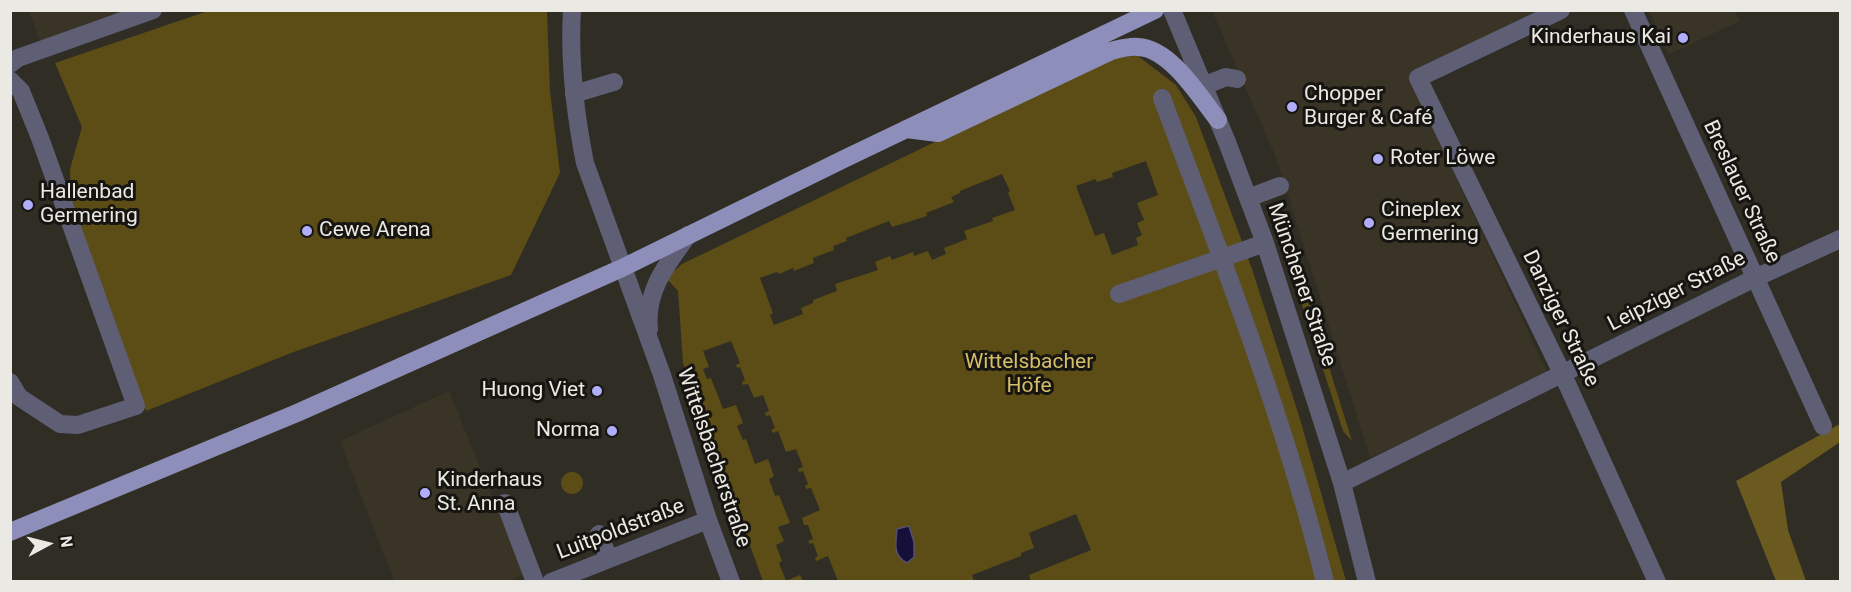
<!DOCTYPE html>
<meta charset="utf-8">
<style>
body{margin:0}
#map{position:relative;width:1851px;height:592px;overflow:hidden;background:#302d24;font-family:Roboto,sans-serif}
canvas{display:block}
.frame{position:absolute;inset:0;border:12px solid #ebe9e3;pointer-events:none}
.north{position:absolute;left:18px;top:514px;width:60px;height:60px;-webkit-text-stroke:4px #171511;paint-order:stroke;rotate:83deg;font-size:16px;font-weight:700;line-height:24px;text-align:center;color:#ebe9e3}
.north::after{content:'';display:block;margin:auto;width:21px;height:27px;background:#ebe9e3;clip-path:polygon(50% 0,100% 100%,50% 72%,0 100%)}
</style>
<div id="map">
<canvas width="1851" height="592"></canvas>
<div class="frame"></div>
<div class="north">N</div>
</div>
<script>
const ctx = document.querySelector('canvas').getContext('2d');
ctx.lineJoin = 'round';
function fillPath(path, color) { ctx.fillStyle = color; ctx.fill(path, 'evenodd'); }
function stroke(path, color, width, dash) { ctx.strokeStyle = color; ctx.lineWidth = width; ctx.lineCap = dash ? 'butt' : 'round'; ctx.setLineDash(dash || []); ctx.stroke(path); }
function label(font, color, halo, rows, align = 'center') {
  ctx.font = font + ' Roboto,sans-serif'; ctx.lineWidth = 6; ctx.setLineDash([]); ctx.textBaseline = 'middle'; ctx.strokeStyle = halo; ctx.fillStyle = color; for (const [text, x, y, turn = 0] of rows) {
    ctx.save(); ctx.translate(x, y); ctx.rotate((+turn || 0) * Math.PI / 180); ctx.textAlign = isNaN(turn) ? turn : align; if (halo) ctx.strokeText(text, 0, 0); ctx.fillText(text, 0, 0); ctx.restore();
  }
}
fillPath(new Path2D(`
 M29,11H128L41,43Z
 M1212,11H1546L1409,77L1548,374L1370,458L1277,160Z
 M1649,11H1735L1740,21L1668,55Z
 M449,391L524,575L507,581H394L340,441Z`), '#393425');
fillPath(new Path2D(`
 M208,11H547L550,91L560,173L511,275L291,353L146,411L118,339L71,204L70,169L82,127L55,63Z
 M1138,56L1176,85L1196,117L1252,269L1300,419L1346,581H1031L1029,575L1091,550L1076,514L1029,533L1034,548L1021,553V556L972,575L974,581H838L828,556L816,561L815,558L818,556L813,543L810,544L808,541L813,539L808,525H804L802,518L820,510L811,488L806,489L805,486L808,484L803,471L799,472L798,469L803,467L796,449L786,452L778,431L773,433L771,430L775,428L770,415L766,416L765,413L769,411L763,395L754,398L748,384L743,385L742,382L745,380L740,367L737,368L736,365L740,363L731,341L703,351L709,367L703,369L707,379L711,378L723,409L736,405L743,423L737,426L743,440L746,439L755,464L768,459L774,476L769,479L775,496L779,495L790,523L778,527L784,541L776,545L782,561L779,563L786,581L800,575L803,581H763L683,363L678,291L666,278L682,264L1111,57ZM1146,161L1158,195L1137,203L1144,220L1137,223L1142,235L1136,238L1138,245L1112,255L1104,233L1095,236L1076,186L1095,179L1097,182L1113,177L1112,173ZM1002,174L1010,191L1008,193L1015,210L992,218L993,221L964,231L967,239L944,248L946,254L932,260L928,251L914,256L913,252L892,260L890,256L875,262L878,270L835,284L837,291L813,300V303L801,308L803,314L774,325L770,315L773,313L760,278L777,272L779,274L793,268L794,271L814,263L813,258L834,250L833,246L847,241L846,238L889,221L892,227L927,216L926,213L954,202L951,197L960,193V191Z
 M1306,293L1352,441L1343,431L1299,295Z
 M561 483a11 11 0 1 1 22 0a11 11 0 1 1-22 0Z`), '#5b4d15');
fillPath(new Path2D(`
 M1840,424V442L1781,482L1788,530L1806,581H1776L1736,481Z`), '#6a5a1f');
const water = new Path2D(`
 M909,526L914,542V557L907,563C892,555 896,543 897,529Z`);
fillPath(water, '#160f3a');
stroke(water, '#56506d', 1.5);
stroke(new Path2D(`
 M572,10C569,61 575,113 585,163L662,375L708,520L731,582
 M1172,10L1227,142L1265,243L1342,483L1367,582
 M1561,10L1418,78L1563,375L1657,582
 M1633,10L1823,426
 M10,64L18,58L153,10
 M10,80L21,91L40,138L136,406L78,425L60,424L19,397L10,382
 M1203,86L1226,77L1237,79
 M574,94L614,82
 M1162,98C1221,257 1284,416 1325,582
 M1248,198L1280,186
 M1119,294L1265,243
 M649,329C645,291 667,264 688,235
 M1342,483L1755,278L1840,239
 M505,503L535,582
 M599,534L609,559
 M551,582L708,520`), '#5e5e75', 18);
stroke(new Path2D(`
 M906,129L938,133L1111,51C1119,49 1129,46 1138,47C1170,48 1200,97 1218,120
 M10,532L297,413L622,268L846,158L1155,10`), '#8e8ebb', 18);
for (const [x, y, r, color] of [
 [1683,38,6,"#b0aefa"],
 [1292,107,6,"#b0aefa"],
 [1378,159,6,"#b0aefa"],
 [28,205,6,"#b0aefa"],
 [1369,223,6,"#b0aefa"],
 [307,231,6,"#b0aefa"],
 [597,391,6,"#b0aefa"],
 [612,431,6,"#b0aefa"],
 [425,493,6,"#b0aefa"]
]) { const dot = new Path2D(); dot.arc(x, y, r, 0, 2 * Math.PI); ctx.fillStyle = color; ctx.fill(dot); stroke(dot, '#171511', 2); }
label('21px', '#ebe9e3', '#171511', [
 ["Kinderhaus Kai",1671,38,"right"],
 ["Chopper",1304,95],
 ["Burger & Café",1304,119],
 ["Roter Löwe",1390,159],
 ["Hallenbad",40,193],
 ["Germering",40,217],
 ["Cineplex",1381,211],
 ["Germering",1381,235],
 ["Cewe Arena",319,231],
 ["Huong Viet",585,391,"right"],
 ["Norma",600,431,"right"],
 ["Kinderhaus",437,481],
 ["St. Anna",437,505]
], 'left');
label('21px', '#ebe9e3', '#171511', [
 ["Breslauer Straße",1741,192,65],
 ["Münchener Straße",1301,285,71],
 ["Leipziger Straße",1677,292,-27],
 ["Danziger Straße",1560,319,64],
 ["Wittelsbacherstraße",713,458,71],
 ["Luitpoldstraße",621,530,-21]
]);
label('21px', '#d5be68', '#171511', [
 ["Wittelsbacher",1029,363],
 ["Höfe",1029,387]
]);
</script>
